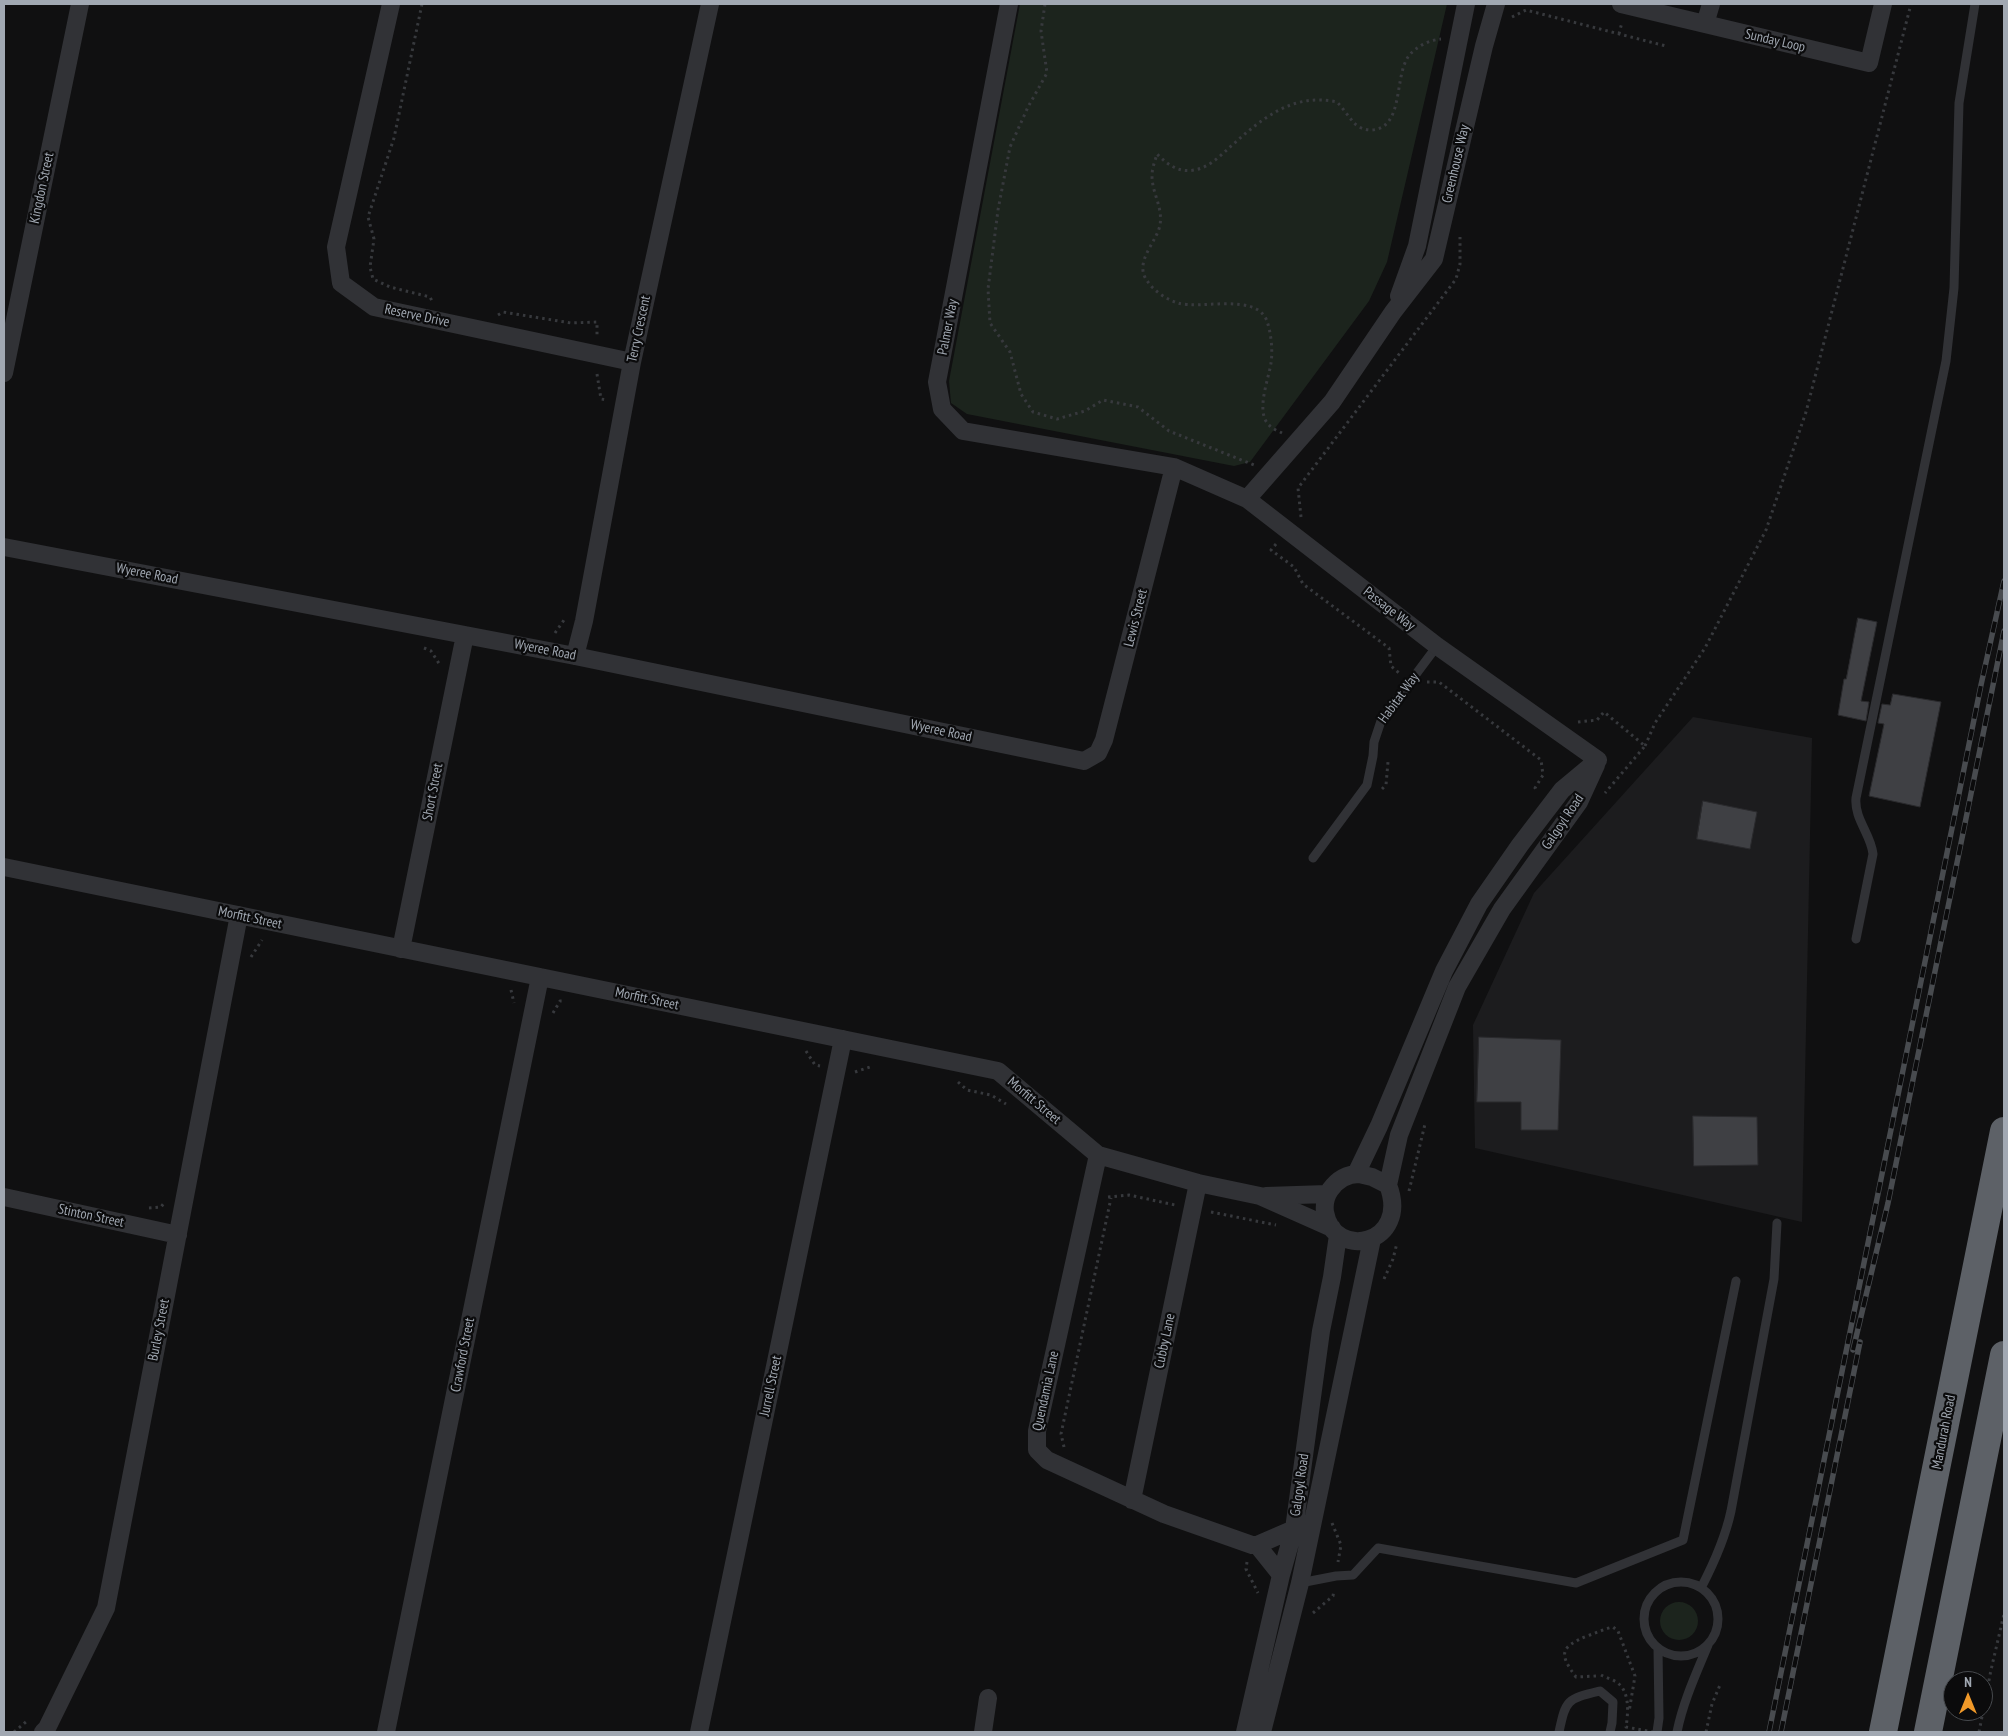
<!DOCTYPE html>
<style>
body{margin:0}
#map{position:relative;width:2008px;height:1736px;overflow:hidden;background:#101011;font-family:"PT Sans Narrow",sans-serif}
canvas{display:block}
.frame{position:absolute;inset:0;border:5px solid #a1a8b2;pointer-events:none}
.north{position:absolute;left:1943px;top:1671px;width:50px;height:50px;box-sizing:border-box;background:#0b0b0c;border:1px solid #474a4e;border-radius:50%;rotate:0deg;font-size:14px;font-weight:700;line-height:20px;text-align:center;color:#a1a8b2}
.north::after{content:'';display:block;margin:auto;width:18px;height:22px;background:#f09929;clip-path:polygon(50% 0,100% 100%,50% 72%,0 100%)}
</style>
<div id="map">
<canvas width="2008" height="1736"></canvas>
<div class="frame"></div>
<div class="north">N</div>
</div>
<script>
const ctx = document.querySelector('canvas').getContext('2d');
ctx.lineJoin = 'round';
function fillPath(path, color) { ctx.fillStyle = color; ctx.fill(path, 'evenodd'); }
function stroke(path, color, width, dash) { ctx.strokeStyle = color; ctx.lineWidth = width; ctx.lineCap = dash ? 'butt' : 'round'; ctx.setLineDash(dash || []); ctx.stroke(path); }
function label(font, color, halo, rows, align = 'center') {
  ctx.font = font + ' "PT Sans Narrow",sans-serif'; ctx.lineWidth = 4.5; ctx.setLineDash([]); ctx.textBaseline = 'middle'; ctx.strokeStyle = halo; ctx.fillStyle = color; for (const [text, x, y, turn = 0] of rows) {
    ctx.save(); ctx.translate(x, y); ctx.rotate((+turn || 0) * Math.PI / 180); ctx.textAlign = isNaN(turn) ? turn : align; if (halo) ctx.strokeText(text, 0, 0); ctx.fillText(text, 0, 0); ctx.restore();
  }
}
fillPath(new Path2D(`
 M1693,717L1812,738L1802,1222L1475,1148L1473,1025L1534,893Z`), '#1c1c1e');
fillPath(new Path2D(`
 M1020,4H1447L1387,262L1369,301L1250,462L1234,466L967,414L951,403L949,381Z
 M1660 1621a19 19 0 1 1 38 0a19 19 0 1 1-38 0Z`), '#1c241d');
const building = new Path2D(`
 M1858,618L1877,622L1861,701L1869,702L1866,721L1838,715L1844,679H1846Z
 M1893,694L1941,702L1920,807L1869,796L1884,724L1878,723L1882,704L1890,705Z
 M1703,801L1757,812L1750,849L1697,839Z
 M1479,1037L1561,1040L1558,1130H1521V1102H1477Z
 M1693,1116L1757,1117L1758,1165L1694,1166Z`);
fillPath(building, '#3f4044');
stroke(building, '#2a2a2d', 1);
stroke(new Path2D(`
 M422,4L394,138L368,217L374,239L370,267L373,279L390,287L430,297L432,301
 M1045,4L1041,31L1047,73L1028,107L1010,147L998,210L988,289L990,323L1010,352L1021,394L1033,412L1057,419L1085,411L1103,400L1138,407L1169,431L1254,465
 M1512,17L1526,10L1666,46
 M1619,34L1622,22
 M498,315L503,312L571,323L597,322V337
 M597,374L601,399L607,400
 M1282,433C1278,431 1272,429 1269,425C1255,412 1269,378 1271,363C1273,350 1271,333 1267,321C1256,292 1200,310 1178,303C1168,300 1159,294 1152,287C1148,282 1144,278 1143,271C1141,255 1157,240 1160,225C1163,207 1152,193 1152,176C1152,168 1155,161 1157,154C1167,164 1178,173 1194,170C1208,168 1219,157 1229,148C1260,120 1292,92 1337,102C1343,108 1348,116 1354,123C1358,127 1364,130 1371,130C1404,129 1394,78 1408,57C1415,47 1429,40 1441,39
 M1301,517L1298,488L1456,279L1460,264V237
 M1276,544L1271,550L1294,567L1303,584L1389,648L1391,666L1399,673
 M555,633L564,620
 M424,648L431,651L440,665
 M1427,682H1439L1541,760L1543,775L1535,788L1538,791
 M1578,722L1597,720L1604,712L1645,746L1605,793
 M1645,746L1655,723L1705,648L1766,530L1806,412L1911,4
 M1382,789L1386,785L1388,762
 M251,957L262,940
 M511,990L514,1003
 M553,1013L560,1001H563
 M806,1051L815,1065L820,1066
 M855,1072L873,1066
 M958,1082L967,1090L991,1095L1006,1104
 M1409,1191L1425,1124
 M1108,1197L1129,1195L1175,1205
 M149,1208L161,1207L164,1203
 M1211,1212L1276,1225
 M1384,1279L1393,1259L1397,1243
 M1064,1447L1061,1434L1111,1198
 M1332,1523L1341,1545L1338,1562
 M1247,1562L1246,1569L1258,1593
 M1313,1613L1333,1596L1334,1590
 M1596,1676L1576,1677C1558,1653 1561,1647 1587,1636C1596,1633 1604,1629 1613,1627L1618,1631L1635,1676L1629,1712
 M14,1732L27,1721
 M1706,1732L1712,1704L1720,1685
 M1979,1732L1991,1670L2004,1614`), '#37393d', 3, [2.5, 4]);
stroke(new Path2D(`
 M1313,858L1367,785L1373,756L1374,742L1381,721L1437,646
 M1856,939L1873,854C1871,834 1854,819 1856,798L1946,361L1954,288L1959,103L1975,4
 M1644 1619a37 37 0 1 1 74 0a37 37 0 1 1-74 0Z
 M1300,1583L1336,1576L1353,1575L1378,1548L1576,1583L1683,1540L1736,1281
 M1701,1588C1714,1563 1725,1539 1731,1511L1774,1279L1777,1223
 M1559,1732C1566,1699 1567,1699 1600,1691L1613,1702L1612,1723L1610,1732
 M1657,1732L1659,1718L1658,1648
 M1677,1732C1683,1702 1696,1674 1708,1645`), '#313236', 9);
stroke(new Path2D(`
 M391,4L336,247L341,283L374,307L632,362
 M1009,4L937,382L942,409L963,431L1174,467L1247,499L1437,646L1598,760
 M1621,4L1869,63L1883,4
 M1705,24L1711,4
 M1399,296L1417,246L1466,4
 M4,373L80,4
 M1247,499L1332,402L1393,312L1434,259L1484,46L1496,4
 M4,547L575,656L1084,761L1098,753L1104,740L1174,467
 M575,656L584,621L632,362L710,4
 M4,867L998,1071L1098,1155L1198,1183L1260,1196L1332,1228
 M401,949L465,635
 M1098,1155L1037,1431V1450L1047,1460L1164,1514L1252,1545H1257L1294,1529
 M1356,1174L1379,1126L1444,971L1479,904L1520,845L1562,790L1598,760
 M1359,1174L1372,1177L1388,1185C1411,1244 1334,1262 1325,1212C1324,1205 1326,1196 1330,1190C1337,1180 1346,1174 1359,1174Z
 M1388,1185L1399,1135L1457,987L1502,909L1579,802L1596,765
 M1266,1196L1327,1194
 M4,1197L178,1235
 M1132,1500L1198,1183
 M1257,1545L1281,1575
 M43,1732L47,1728L106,1608L239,915
 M386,1732L540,977
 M699,1732L843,1039
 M983,1732L988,1698
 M1245,1732L1281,1575L1294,1529L1321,1331L1332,1277L1338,1235
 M1262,1732L1300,1583L1372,1239`), '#313236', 18);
stroke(new Path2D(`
 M1883,1732L2004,1131
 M1928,1732L2004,1355`), '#5d6167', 28);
const rail = new Path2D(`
 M1853,1350L1888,1203L2004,631
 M1769,1732L1981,685L2004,581
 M1781,1732L1860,1342`);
stroke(rail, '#484b4f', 5.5);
stroke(rail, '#0b0b0c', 4, [11]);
stroke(new Path2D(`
 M1601,1675C1606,1678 1615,1680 1619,1684C1630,1694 1628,1714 1626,1727L1653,1732`), '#37393d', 3, [2.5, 4]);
label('14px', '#a1a8b2', '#0b0b0c', [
 ["Sunday Loop",1775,41,13],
 ["Greenhouse Way",1456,164,-77],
 ["Kingdon Street",42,188,-78],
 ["Reserve Drive",417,316,12],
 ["Palmer Way",948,327,-79],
 ["Terry Crescent",639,329,-78],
 ["Wyeree Road",147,574,11],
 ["Passage Way",1389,609,38],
 ["Lewis Street",1136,618,-76],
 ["Wyeree Road",545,650,11],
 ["Habitat Way",1399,698,-54],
 ["Wyeree Road",941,731,12],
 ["Short Street",433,792,-79],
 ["Galgoyl Road",1563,822,-56],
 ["Morfitt Street",250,918,12],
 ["Morfitt Street",647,999,12],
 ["Morfitt Street",1034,1101,40],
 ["Stinton Street",91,1216,12],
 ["Burley Street",159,1330,-79],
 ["Cubby Lane",1165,1341,-78],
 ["Crawford Street",463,1355,-79],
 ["Jurrell Street",771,1386,-78],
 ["Quendamia Lane",1046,1391,-78],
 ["Mandurah Road",1944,1432,-79],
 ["Galgoyl Road",1300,1485,-82]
]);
</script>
